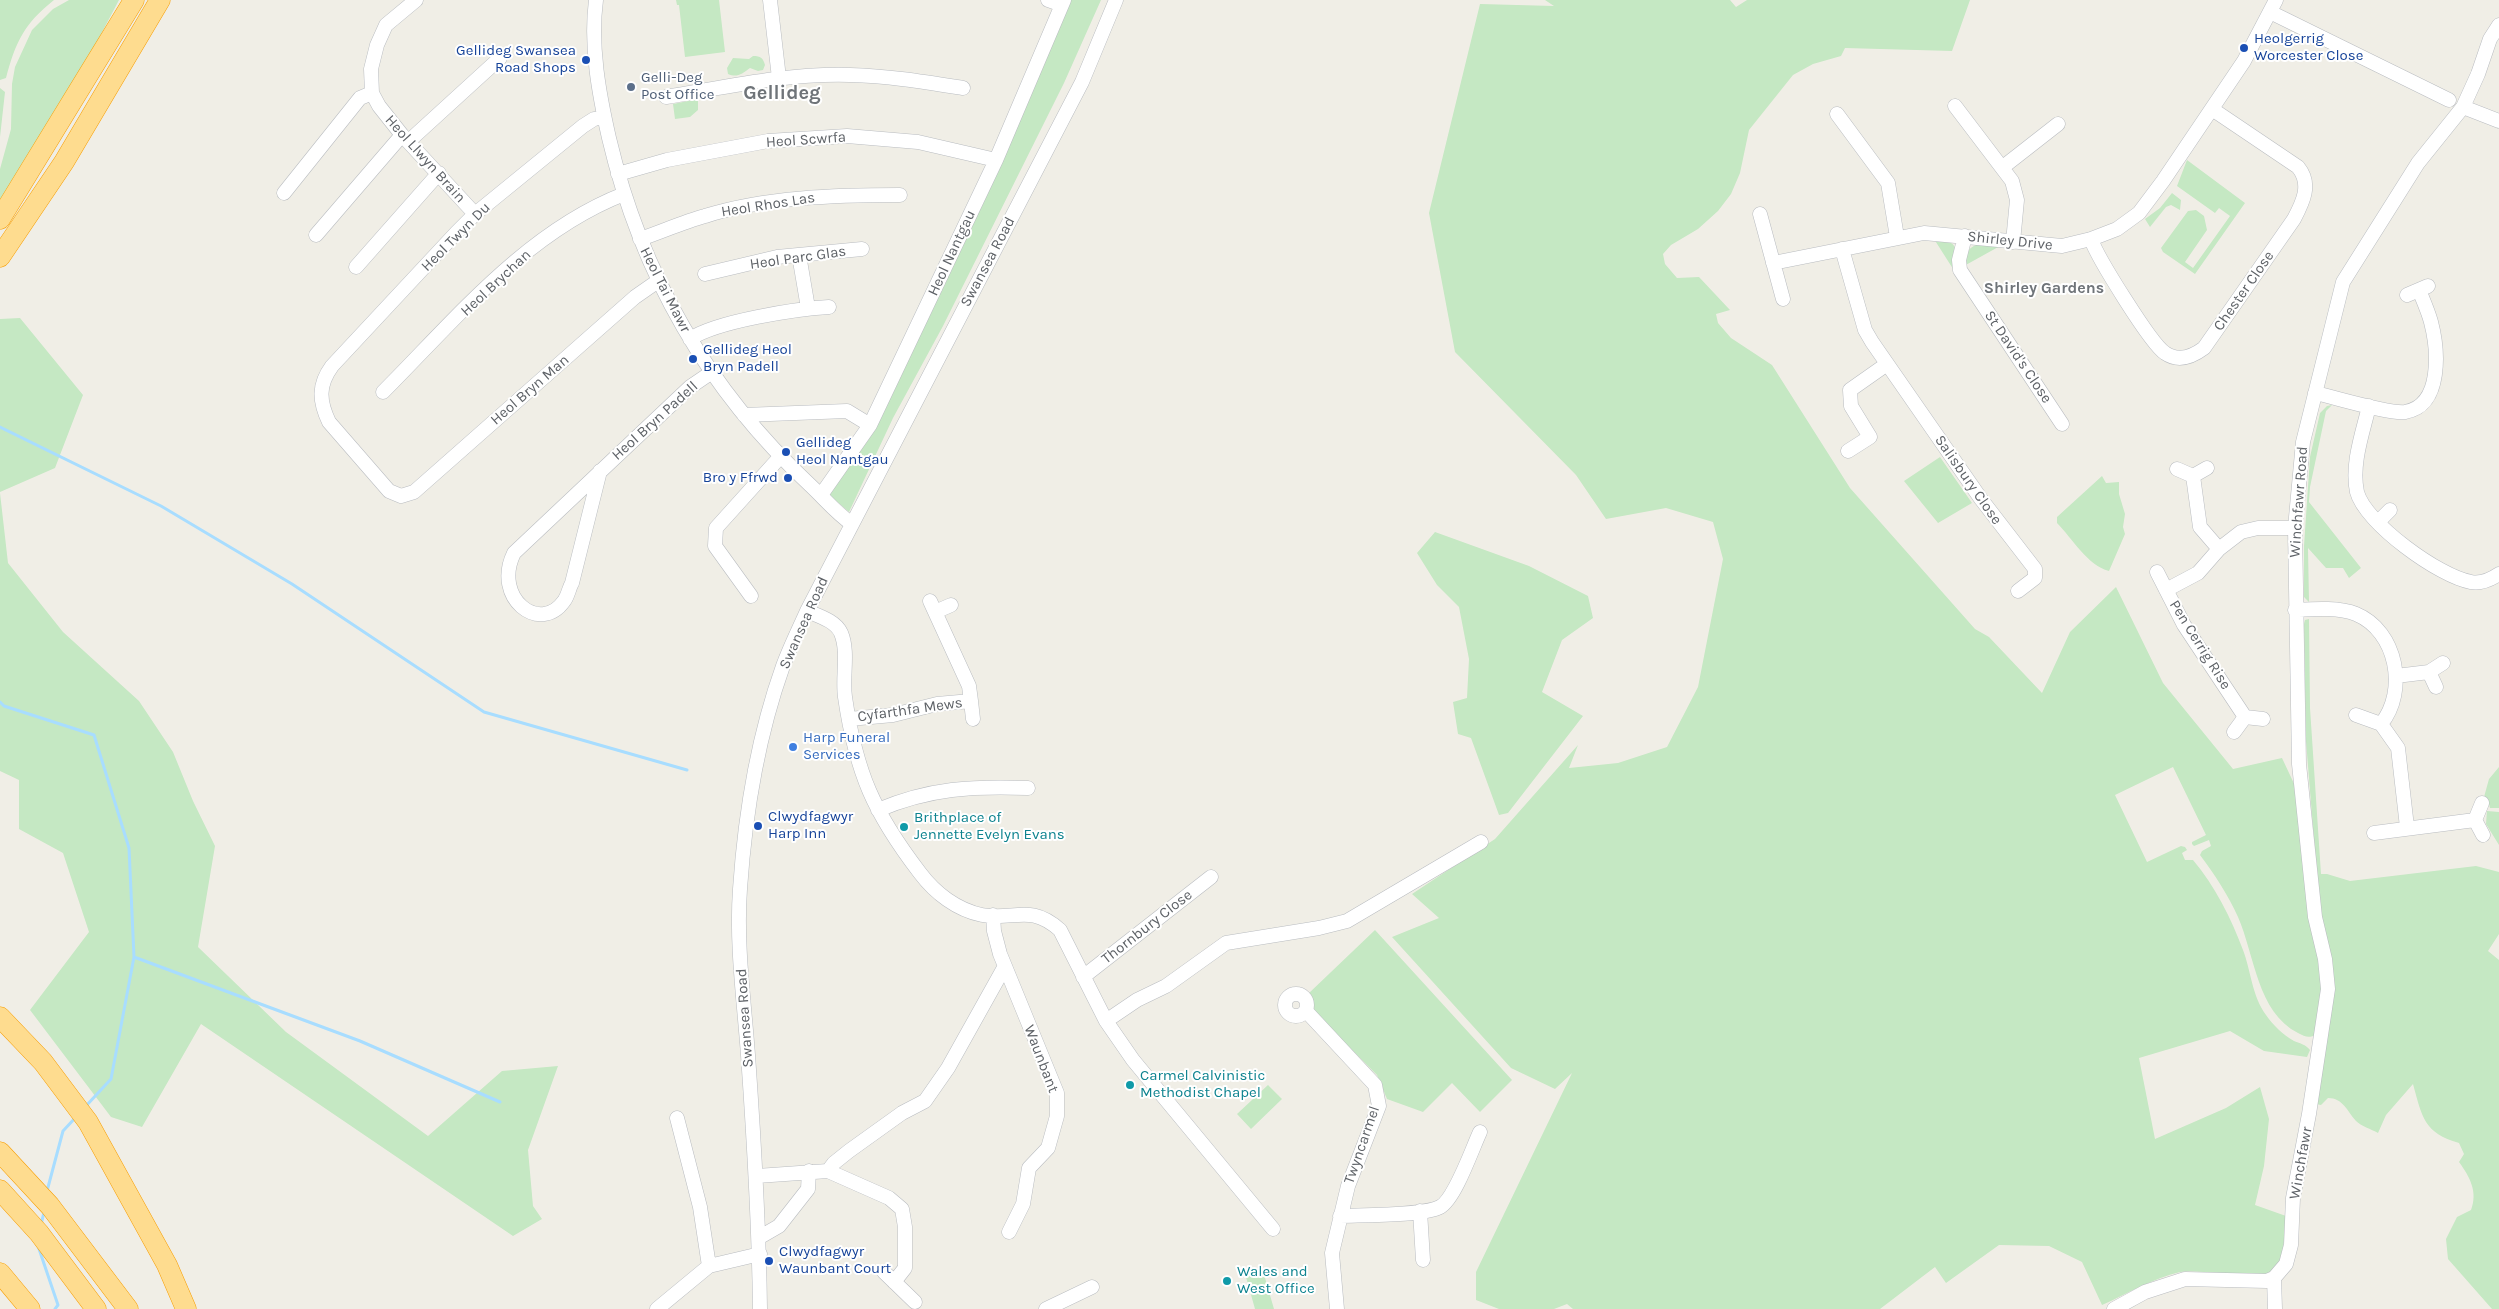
<!DOCTYPE html>
<style>
body{margin:0}
canvas{display:block;background:#f0eee6}
</style>
<canvas width="2499" height="1309"></canvas>
<script>
const ctx = document.querySelector('canvas').getContext('2d');
ctx.lineJoin = 'round';
function fillPath(path, color) { ctx.fillStyle = color; ctx.fill(path, 'evenodd'); }
function stroke(path, color, width, dash) { ctx.strokeStyle = color; ctx.lineWidth = width; ctx.lineCap = dash ? 'butt' : 'round'; ctx.setLineDash(dash || []); ctx.stroke(path); }
function label(font, color, halo, rows, align = 'center') {
  ctx.font = font + ' Karla,sans-serif'; ctx.lineWidth = 4; ctx.setLineDash([]); ctx.textBaseline = 'middle'; ctx.strokeStyle = halo; ctx.fillStyle = color; for (const [text, x, y, turn = 0] of rows) {
    ctx.save(); ctx.translate(x, y); ctx.rotate((+turn || 0) * Math.PI / 180); ctx.textAlign = isNaN(turn) ? turn : align; if (halo) ctx.strokeText(text, 0, 0); ctx.fillText(text, 0, 0); ctx.restore();
  }
}
fillPath(new Path2D(`
 M0,0H54C24,24 16,41 6,78L0,80Z
 M69,0H119L70,93L0,203V169L11,129L12,84L15,67L32,30L53,9Z
 M676,0H719L725,52L685,57L679,5H677Z
 M1065,0H1101L1064,83L943,326L893,418L849,512L828,494L877,420L945,284L1035,84Z
 M1545,0H1730L1736,7L1747,0H1970L1952,51L1845,48L1841,56L1813,64L1793,75L1749,130L1740,173L1731,194L1718,211L1698,229L1671,245L1663,254L1665,264L1677,278L1699,277L1730,310L1716,314L1718,323L1731,338L1772,365L1850,488L1975,629L1989,637L2042,693L2070,632L2116,587L2163,683L2233,769L2282,758L2297,790L2320,961L2323,981L2316,1035C2309,1038 2305,1037 2298,1033C2257,1012 2255,956 2238,917C2228,895 2215,875 2200,855L2202,851L2211,846L2209,840L2194,846L2192,844V842L2206,835L2173,767L2115,795L2147,862L2181,846L2185,847L2187,850L2182,853L2185,860H2193C2215,886 2231,918 2243,950C2251,971 2252,996 2266,1015C2273,1025 2283,1035 2294,1041C2301,1044 2305,1044 2310,1050L2307,1057L2264,1051L2230,1031L2139,1058L2155,1139L2226,1108L2260,1087L2269,1119L2264,1166L2255,1205L2286,1216C2284,1232 2286,1264 2271,1273C2252,1283 2202,1268 2180,1272C2153,1278 2127,1294 2102,1305L2082,1262L2049,1246L1999,1245L1946,1283L1935,1267L1880,1309H1573L1567,1304L1554,1309H1499L1476,1300V1272L1572,1073L1555,1089L1511,1068L1392,937L1439,918L1412,894L1495,839L1578,745L1569,768L1618,763L1667,747L1698,687L1723,559L1713,522L1666,508L1606,519L1576,475L1455,352L1429,213L1480,4L1554,6Z
 M753,56C761,56 763,58 765,65L763,70L758,71L750,68C742,74 737,78 728,74L727,68L733,58L749,59Z
 M0,88L5,92L0,137Z
 M698,99V110L690,117L675,119L673,104Z
 M2187,160L2245,203L2195,274L2163,252L2161,248L2188,211L2196,210L2204,216L2207,230L2185,262L2193,268L2230,216L2219,208L2215,213L2177,186Z
 M2172,193L2181,200L2180,210L2171,205L2166,207L2150,227L2145,219L2160,208Z
 M1934,239C1961,241 1956,249 1955,272Z
 M1980,244L2000,246L1964,266C1966,254 1967,247 1980,244Z
 M20,318L83,395L55,468L0,492V319Z
 M2332,405L2326,411L2310,487L2309,502L2361,568L2349,578L2343,568H2326L2308,548L2309,602L2304,597V546L2310,457L2320,413L2327,406Z
 M1940,457L1972,503L1938,523L1904,481Z
 M2102,476L2106,483L2119,482V494L2125,514L2123,527L2125,534L2109,571C2088,566 2072,538 2057,523V517Z
 M0,493L8,563L63,632L139,701L173,752L193,801L215,846L198,947L286,1032L428,1136L502,1071L558,1066L528,1150L533,1206L542,1219L513,1236L201,1024L142,1127L111,1117L30,1010L89,932L63,853L19,829V780L0,771Z
 M1435,532L1529,566L1588,596L1593,618L1562,640L1542,692L1583,716L1508,813L1499,815L1471,738L1458,734L1453,702L1467,698L1469,659L1459,607L1437,585L1417,553Z
 M2309,619L2310,708L2321,874H2327L2350,881L2476,866L2499,872V934L2488,951L2499,960V1309H2492L2448,1259L2446,1239L2457,1217L2471,1210C2478,1192 2470,1177 2459,1162L2464,1154L2459,1143C2424,1133 2422,1117 2413,1084L2386,1115L2378,1133C2371,1129 2361,1126 2356,1121C2347,1111 2343,1098 2328,1098L2321,1105L2315,1104L2329,1026L2306,741L2304,624L2305,620Z
 M2499,767V808H2490L2488,800L2484,797L2489,779Z
 M2487,811L2499,812V845L2486,824Z
 M1375,930L1512,1080L1480,1112L1452,1083L1423,1112L1387,1099L1377,1075L1313,1011V1001L1308,994Z
 M1268,1085L1282,1099L1251,1129L1237,1114Z
 M1263,1271L1274,1309H1255L1246,1277Z`), '#c5e8c3');
stroke(new Path2D(`
 M0,427L161,506L292,584L484,712L687,770
 M0,702L4,706L94,735L129,848L134,957L111,1079L85,1107
 M134,957L360,1041L500,1102
 M47,1191L63,1131L76,1117
 M41,1225L44,1212
 M38,1246L58,1305L55,1309`), '#a8ddff', 3);
const minor = new Path2D(`
 M416,0L386,25L377,45L371,69L372,93L379,106L402,135L475,214
 M596,0C590,46 599,94 609,138C641,274 708,390 810,485C824,498 836,513 852,524
 M770,0L779,78
 M1048,0L1062,5
 M2270,12L2449,100
 M666,97C727,87 788,73 850,75C889,76 925,82 963,88
 M1955,106L2012,181L2017,200L2013,242
 M2463,107L2499,121
 M1837,114L1888,183L1897,237
 M604,117L594,119L583,126L475,214L456,233L332,366C318,385 319,401 329,422L389,491L401,496L414,492L635,297L658,281
 M409,141L500,58
 M2003,167L2058,124
 M618,174L667,160L768,141L847,136L918,142L996,160
 M284,193L360,98L372,93
 M1760,214L1783,299
 M316,235L402,135
 M1965,236L1959,260L1960,270L2062,424
 M640,239C661,232 683,222 705,216C765,197 837,195 900,195
 M2091,239C2097,257 2151,344 2165,353C2178,362 2192,357 2204,348L2294,219C2303,202 2312,184 2298,167L2212,109
 M1842,249L1865,330L1872,342L1981,499L2035,569V578L2018,591
 M799,255L808,308
 M1773,263L1924,233L2062,246L2091,239L2117,229L2139,213L2163,181L2244,61L2276,0
 M356,267L439,173
 M705,274L777,257L862,249
 M2407,295L2428,286
 M690,339C717,321 796,309 829,307
 M383,392C455,320 526,232 624,194
 M2315,393C2334,397 2389,414 2405,412C2443,406 2438,349 2431,322C2428,311 2423,300 2419,290
 M2369,406C2363,432 2351,464 2357,492C2365,523 2440,577 2471,582C2481,584 2490,580 2499,574
 M744,415L847,411L870,425
 M1848,451L1870,437L1851,406L1850,390L1887,364
 M2177,469L2193,476L2200,527L2219,549
 M600,471L572,583C569,588 568,596 564,601C540,635 492,598 514,553L690,387L712,372
 M2193,476L2207,468
 M821,495L870,425L996,160L1064,0
 M2378,522L2390,510
 M2157,572L2184,625L2245,717
 M2166,590L2198,573L2219,549L2241,532L2258,528H2295
 M751,596L715,546L716,528L780,457
 M2295,610C2313,609 2339,607 2356,614C2397,631 2408,691 2381,724
 M807,611C819,616 836,621 841,633C849,652 842,677 845,697C856,773 874,813 920,873C935,893 957,910 982,915C1014,921 1030,903 1060,930L1106,1021L1133,1060L1273,1229
 M935,612L951,605
 M2429,672L2436,687
 M2396,676L2429,672L2443,663
 M971,701L973,719
 M2356,715L2381,724L2398,748L2407,827
 M849,719L893,715L937,704L971,701L969,686L930,601
 M2234,732L2245,717L2263,719
 M2482,803L2475,820L2483,835
 M878,810C930,788 973,786 1028,788
 M2374,833L2475,820
 M993,915L994,931L1000,954L1057,1093V1116L1048,1148L1029,1168L1023,1204L1009,1232
 M1083,977L1211,877
 M1285 1005a11 11 0 1 1 22 0a11 11 0 1 1-22 0Z
 M1306,1011L1375,1085L1379,1106L1348,1186L1332,1253L1337,1309
 M1106,1021L1137,1000L1166,986L1226,943L1319,928L1347,921L1481,842
 M677,1118L700,1207L709,1266
 M828,1171L834,1163L849,1151L902,1113L925,1101L948,1068L1005,966
 M757,1176L828,1171L889,1198L902,1209L905,1227V1268L894,1282
 M1420,1211L1423,1260
 M1340,1216C1362,1215 1423,1216 1440,1207C1455,1199 1472,1149 1480,1132
 M760,1237L779,1226L808,1189L809,1171
 M884,1272L915,1302
 M2274,1278L2275,1309
 M657,1309L709,1266L760,1254
 M760,1309C759,1224 754,1140 748,1055C744,1000 736,944 740,889C745,815 758,736 783,666C790,647 799,629 807,611L1082,82L1116,0
 M1046,1309L1092,1287
 M2114,1309L2145,1292L2185,1279L2267,1281L2274,1278L2286,1264L2291,1245L2293,1198L2309,1114L2328,989L2325,959L2315,917L2299,764L2295,528L2303,442L2343,282L2418,163L2463,107L2478,74L2490,39L2499,25`);
const highway = new Path2D(`
 M0,219L134,0
 M0,257L64,162L160,0
 M0,1017L43,1062L88,1122L167,1265L186,1309
 M0,1152L50,1206L128,1309
 M0,1190L39,1233L96,1309
 M0,1273L30,1309`);
stroke(minor, '#b9bcc0', 15);
stroke(highway, '#f79d00', 21);
stroke(minor, '#fff', 14);
stroke(highway, '#fedc8f', 20);
for (const [x, y, r, color] of [
 [2244,48,5,"#1a4fb4"],
 [586,60,5,"#1a4fb4"],
 [631,87,5,"#5c6f8a"],
 [693,359,5,"#1a4fb4"],
 [786,452,5,"#1a4fb4"],
 [788,478,5,"#1a4fb4"],
 [793,747,5,"#3f7fe0"],
 [758,826,5,"#1a4fb4"],
 [904,827,5,"#0f9aa8"],
 [1130,1085,5,"#0f9aa8"],
 [769,1261,5,"#1a4fb4"],
 [1227,1281,5,"#0f9aa8"]
]) { const dot = new Path2D(); dot.arc(x, y, r, 0, 2 * Math.PI); ctx.fillStyle = color; ctx.fill(dot); stroke(dot, '#fff', 2); }
label('15px', '#164399', '#fff', [
 ["Heolgerrig",2254,39],
 ["Worcester Close",2254,56],
 ["Gellideg Swansea",576,51,"right"],
 ["Road Shops",576,68,"right"],
 ["Gellideg Heol",703,350],
 ["Bryn Padell",703,367],
 ["Gellideg",796,443],
 ["Heol Nantgau",796,460],
 ["Bro y Ffrwd",778,478,"right"],
 ["Clwydfagwyr",768,817],
 ["Harp Inn",768,834],
 ["Clwydfagwyr",779,1252],
 ["Waunbant Court",779,1269]
], 'left');
label('15px', '#4e5e75', '#fff', [
 ["Gelli-Deg",641,78],
 ["Post Office",641,95]
], 'left');
label('15px', '#5e6267', '#fff', [
 ["Heol Scwrfa",806,140,-4],
 ["Heol Llwyn Brain",425,159,48],
 ["Heol Rhos Las",768,205,-9],
 ["Heol Twyn Du",456,237,-45],
 ["Shirley Drive",2010,241,6],
 ["Heol Nantgau",952,253,-65],
 ["Heol Parc Glas",798,258,-8],
 ["Swansea Road",988,262,-62],
 ["Heol Brychan",496,283,-43],
 ["Heol Tai Mawr",665,290,63],
 ["Chester Close",2244,291,-55],
 ["St David's Close",2018,357,56],
 ["Heol Bryn Man",530,390,-41],
 ["Heol Bryn Padell",655,421,-42],
 ["Salisbury Close",1968,480,55],
 ["Winchfawr Road",2299,502,-86],
 ["Swansea Road",804,623,-66],
 ["Pen Cerrig Rise",2200,645,58],
 ["Cyfarthfa Mews",910,710,-8],
 ["Thornbury Close",1147,927,-38],
 ["Swansea Road",745,1018,-94],
 ["Waunbant",1041,1059,69],
 ["Twyncarmel",1362,1145,-71],
 ["Winchfawr",2301,1163,-80]
]);
label('15px', '#366cbe', '#fff', [
 ["Harp Funeral",803,738],
 ["Services",803,755]
], 'left');
label('15px', '#0d838f', '#fff', [
 ["Brithplace of",914,818],
 ["Jennette Evelyn Evans",914,835],
 ["Carmel Calvinistic",1140,1076],
 ["Methodist Chapel",1140,1093],
 ["Wales and",1237,1272],
 ["West Office",1237,1289]
], 'left');
label('bold 16px', '#6f7479', '#fff', [
 ["Shirley Gardens",2044,288]
]);
label('bold 20px', '#6f7479', '#fff', [
 ["Gellideg",782,93]
]);
</script>
